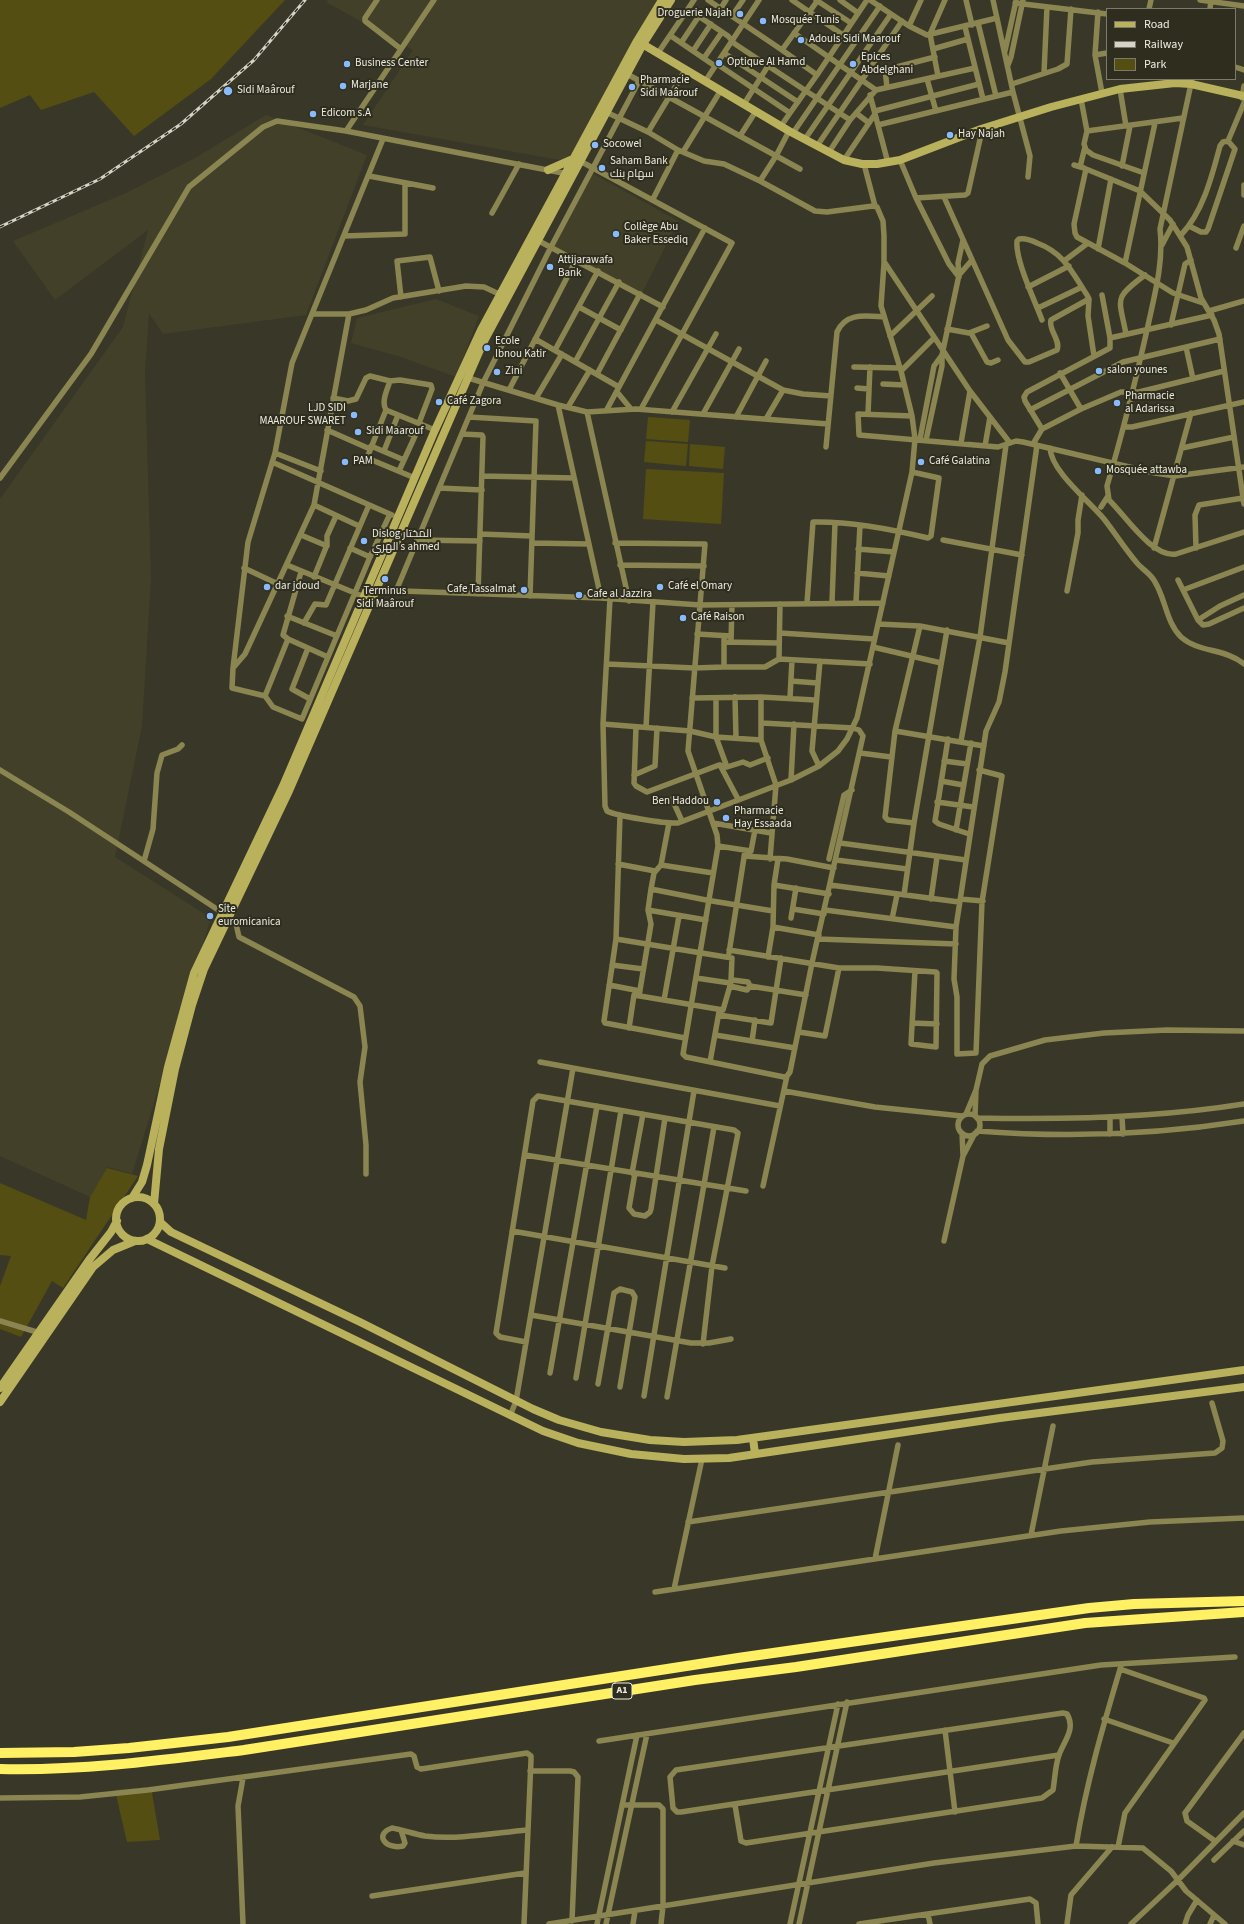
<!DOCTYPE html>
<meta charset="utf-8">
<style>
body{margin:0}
#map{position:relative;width:1244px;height:1924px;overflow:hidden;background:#393828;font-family:"Source Sans 3",sans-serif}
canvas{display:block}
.legend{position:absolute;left:1106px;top:8px;width:130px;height:72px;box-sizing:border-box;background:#2f2e1e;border:1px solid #7b7a6c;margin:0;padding:5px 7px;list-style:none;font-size:12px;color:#ecebe1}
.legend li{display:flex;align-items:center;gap:8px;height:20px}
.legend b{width:20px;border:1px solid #7b7a6c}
</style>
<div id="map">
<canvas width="1244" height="1924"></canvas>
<ul class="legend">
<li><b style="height:5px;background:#b9b15b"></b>Road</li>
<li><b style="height:5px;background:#d5d4c9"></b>Railway</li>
<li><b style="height:11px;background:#544e13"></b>Park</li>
</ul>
</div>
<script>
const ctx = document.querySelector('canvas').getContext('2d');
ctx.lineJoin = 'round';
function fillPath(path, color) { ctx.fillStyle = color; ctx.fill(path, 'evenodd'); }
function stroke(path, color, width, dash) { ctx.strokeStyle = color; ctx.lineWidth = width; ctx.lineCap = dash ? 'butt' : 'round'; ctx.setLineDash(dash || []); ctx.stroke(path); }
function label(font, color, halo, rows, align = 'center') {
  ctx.font = font + ' "Source Sans 3",Cairo,sans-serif'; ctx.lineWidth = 4; ctx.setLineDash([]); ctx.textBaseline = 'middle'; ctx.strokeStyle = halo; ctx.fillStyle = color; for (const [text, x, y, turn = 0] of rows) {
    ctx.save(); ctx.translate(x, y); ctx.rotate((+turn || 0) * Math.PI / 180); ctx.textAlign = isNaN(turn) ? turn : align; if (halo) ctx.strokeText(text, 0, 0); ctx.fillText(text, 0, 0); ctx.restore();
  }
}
fillPath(new Path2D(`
 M328,0H675L566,161L363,125L413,50L326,2Z
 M266,115L367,155L306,315L163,334L149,313L145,372L151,579L142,726L115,857L211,918L132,1174L108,1167L90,1197L0,1156V499L123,327L148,230L55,300L13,241L126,193L195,158Z
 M592,173L678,221L642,293L553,246Z
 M436,299L479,316L456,377L401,357L351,343L357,318Z`), '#424029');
fillPath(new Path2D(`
 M0,0H285L211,79L134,136L94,92L41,110L30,95L0,108Z
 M648,417L690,420L688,442L646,439Z
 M646,441L688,444L686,466L644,462Z
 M690,444L725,447L723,469L689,466Z
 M646,469L724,473L721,524L643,519Z
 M107,1168L138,1176L63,1288L52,1281L21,1337L0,1329V1286L11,1256L0,1255V1183L86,1220L90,1197Z
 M151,1787L160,1840L127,1842L115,1790Z`), '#544e13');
stroke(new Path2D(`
 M377,0L365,18V21L401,49
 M708,0L782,50L818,0
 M792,0L843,35
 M816,0L851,23
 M840,0L858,13
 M870,0L909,26L927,35L997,18
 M966,0L972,25
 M993,0L1013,92L1030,156L1028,177
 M1200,0L1244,6
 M1015,3L1107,14
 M721,8L726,0
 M688,9L728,36L735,44L850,120
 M1149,9L1151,0
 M1210,9L1211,0
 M1098,12L1095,55L1102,93
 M732,16L743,0
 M978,23L996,96
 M909,26L921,0
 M965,27L983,99
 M794,33L876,90
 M671,36L715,66
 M681,43L699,16
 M933,49L968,39
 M693,51L711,24
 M1005,51L1016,1
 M658,53L694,0
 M724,53L798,102
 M1095,55L1107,53
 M704,58L722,32
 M717,64L790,113L817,75L782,50
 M1008,65L1011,57L1023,0
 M1235,67L1244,70
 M1044,73L1047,7
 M627,74L800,169
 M817,75L867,0
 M938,76L930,34L945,0
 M927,79L936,111
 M1192,79L1160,229C1164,263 1154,297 1147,330C1135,383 1122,435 1107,486L1109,500C1125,515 1152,558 1176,554L1244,532
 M706,80L759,0
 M1012,84L1058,69L1067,64L1071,9
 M887,87L885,70L935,57
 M1120,89L1126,126
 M870,95L888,163
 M1242,98L1244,86
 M1081,99L1087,131L1084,144L1086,150L1093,155L1144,173
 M744,104L768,66
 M875,111L979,84
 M606,112L648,132L678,150L704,161L724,164L760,181L815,211L827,212L873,206L877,207L883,221L884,236V263L881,306L901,371L912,416L915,439L912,472L857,718L847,739L838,751L819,766L791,780L678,823C668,824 616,816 607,811L605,806L603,724L610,599
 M856,113L869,123
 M878,125L1013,92
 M781,126L790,113
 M346,131L434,0
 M1087,131L1183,118
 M648,132L686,69
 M793,133L880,6
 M740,136L756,111
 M383,139L292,363L275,453L248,542L233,668L232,688L265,696L273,707L302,719L370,557L390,514
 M805,139L891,14
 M1228,141L1244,103
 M817,146L902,21
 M683,152L721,90
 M829,152L850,120L876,90L975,68
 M844,160L875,114
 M900,160L916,198L949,264L959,277
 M580,161L732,243L641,409
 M864,164L875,206
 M1074,165L1084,168
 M1122,166L1130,126
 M1080,167L1085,147
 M369,176L433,188
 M760,181L776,156L789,131
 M1244,185V195
 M944,197L1008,340L1025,362H1029L1057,350C1061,340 1048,330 1051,320L1089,299
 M916,198L965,195L968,193L981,135L979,130
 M653,199L678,150
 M492,213L519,164
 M1181,235C1203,212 1212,176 1220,146L1223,142L1228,141L1235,149L1208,229L1206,232H1201L1189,226
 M344,236L405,234V183
 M537,240L663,307
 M1162,245L1173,224
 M1236,248L1244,226
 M1098,249L1111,179
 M1064,261L1088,243
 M885,263L970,391L1010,443
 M1125,263L1155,123
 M959,275L958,263L963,240
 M1028,287L1069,266
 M1102,295L1110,338
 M401,297L397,261L430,257L439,291
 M1203,303L1173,293L1125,263L1077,237L1075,233L1074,224L1086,169L1140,191L1170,220L1187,247L1201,298L1214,320L1219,334L1244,504
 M579,307L621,330
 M1038,308L1082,287
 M1209,311L1244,301
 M313,314H349L366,310L393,298L466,286L484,287L499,294
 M656,320L783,390L803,394L831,396
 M1042,320C1035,301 1015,260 1017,241L1019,239C1025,238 1031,240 1037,243C1064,253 1072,272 1087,295L1089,299L1088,316L1094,356
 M1171,325L1185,264L1191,260
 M947,329L969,333L987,326
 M971,333L987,362L991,363L998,360
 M1126,334C1119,297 1113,299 1145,275
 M890,336L932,296
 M535,339L619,387
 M1186,347L1193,379
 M555,350L598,271
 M575,362L619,282
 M854,367L900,368
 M901,371L934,338
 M1060,373L1081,409
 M597,374L640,294
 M465,377L558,405L587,412L636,409L828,424
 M390,381C387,390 381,402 386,410L435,430
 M883,384L904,385
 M857,388L869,389
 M509,390L576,260
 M617,392L631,409
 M333,398L348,401L356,399L366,378L370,376L390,381L400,380L431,385L432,389L419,423
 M536,398L562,354
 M558,405L601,598
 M568,407L590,370
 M386,410L367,458L415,478
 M1030,410L1123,362L1220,339
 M606,411L705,228
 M587,412L629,601
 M672,412L716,334
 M703,414L739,349
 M868,414L870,367
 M912,416L858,414L859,435L998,447L1016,441L1023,442L1155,473L1175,476L1244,467
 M469,417L536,421L530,596
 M736,417L766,361
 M766,419L783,390
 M393,427L415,436L399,471
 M1124,427H1132L1244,402
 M1042,429L1025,401L1024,397L1027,392L1110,348V338L1212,315
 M327,430L370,449
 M462,434L482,435L483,437L478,594
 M920,439L934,366L942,355
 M926,440L942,366V355L959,275L972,260
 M961,443L970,391
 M1033,444L1042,429L1081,409L1121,392H1139L1224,371
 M371,446L404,460
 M985,446L990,417
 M826,447L837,332C846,312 866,316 884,317
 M1050,448C1051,471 1089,501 1104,519C1115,533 1125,549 1137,563C1143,570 1151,574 1155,582C1166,600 1166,622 1181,637C1199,653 1225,648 1244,664
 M1182,448L1234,437
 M384,451L398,415
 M275,453L321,471
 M272,462L392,515
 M482,476L574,478
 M0,478L91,354L189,187L263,127L277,121L284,122L346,131L568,174
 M439,488L482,490
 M314,505L359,526
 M1101,507L1108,496
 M480,534L532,536
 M301,535L327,546
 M417,540L480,541
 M943,540L1022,555
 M532,543L589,544
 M615,543L705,544L688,751L717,835L718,846L683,1054L686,1057L784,1077L787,1076L790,1072L812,963L863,736L859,730L853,728L762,723
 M350,548L370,557
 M1154,548L1191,413
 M1196,548L1195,515L1199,505L1243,498
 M858,549L894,552
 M287,565L367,598
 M620,565L704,566
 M244,568L278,584
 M857,573L889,576
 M314,577L327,545V536L336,516
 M1178,580L1198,620L1203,625L1209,624L1244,608
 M374,590L601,598L700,605L883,603
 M1183,590L1244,567
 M396,591L483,383L551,247L639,81
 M1067,591L1078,533V520L1082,495
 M832,602L835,523
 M856,602L860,525
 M807,603L813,522C851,521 891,529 928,538L931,536L939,478L912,472
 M287,616L337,636
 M1198,620L1220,606L1244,595
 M304,623L315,604L326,605L369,505
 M878,624L920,626L1009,643
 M780,633L874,639
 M697,634L731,636
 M288,639L328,657
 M724,642L779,643
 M731,642L732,605
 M873,647L941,663
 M308,648L292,689L310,699
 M779,659L870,664
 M607,664L694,668L724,667H765L779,659L780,604
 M724,667V639
 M233,668L245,654L314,505L349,314
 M791,681L817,683
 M265,696L288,639L283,635L301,572
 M735,697L736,738
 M761,697V740L776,785L770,859
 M692,698L761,697L815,700
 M716,698V737L727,767
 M790,698L792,660
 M603,724L690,731L716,737L761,740
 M636,727L634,783L636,786L647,792L719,765L727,767L743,762L750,765L768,758
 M646,727L653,602
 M895,731L984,746
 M948,739L935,821L939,824L969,834
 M961,741L980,637L1006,445
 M860,753L891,757
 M944,761L967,764
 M720,765L738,799
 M819,766L812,751L820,661
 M0,770L69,812L229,917L236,924L239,937L354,997L360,1006L365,1047L360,1082L366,1145V1174
 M979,770L1002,776L982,902L976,1053L957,1054V997L954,979L956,927L986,731L999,702L1005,672L1037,445
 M634,775L655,766L657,728
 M791,780L794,724
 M941,781L963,785
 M672,799L682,821
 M937,802L973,807
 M620,815L616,939L604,1021L605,1023L685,1038
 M713,823L771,833
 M914,823L888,820L885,817L895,731L920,626
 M956,830L971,743
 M840,843L966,860
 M718,846L751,851L755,830
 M744,856L787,859L834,868
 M829,859L844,795L852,790
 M836,860L907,869
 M144,861L153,829L157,773L162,755L178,749L182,745
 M618,864L655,871
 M661,865L713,873
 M774,885L829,894
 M830,885L959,902
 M651,889L706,900L773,911
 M904,895L914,823L947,630
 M931,899L937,857
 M960,899L983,901
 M793,909L824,914
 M648,910L706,920
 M825,910L956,927
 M791,918L796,888
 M892,919L897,895
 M773,927L819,935
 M616,939L732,958L731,980
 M818,939L956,944
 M729,950L839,968H877L936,972L937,973L936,1047L911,1044L915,971
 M729,953L745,851
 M768,957L773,927L774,885L778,859
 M612,965L643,969
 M696,978L730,983L733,980L748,982L750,986L806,995
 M730,983V986L747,990L750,986
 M609,985L640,991
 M639,996L651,924L648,910L651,889L654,873L661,865L669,823
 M664,1000L679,916
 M719,1015L771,1023L781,958
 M912,1023L937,1024
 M629,1028L634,995L723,1010L730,986
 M799,1032L825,1036L839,968
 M715,1035L795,1048
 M752,1041L755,1020
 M540,1062L780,1106
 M710,1062L719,1012
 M784,1091L875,1107L962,1116
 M966,1114L976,1090L982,1064L990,1056L1045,1040L1104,1033L1167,1030L1244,1031
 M958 1125a11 11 0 1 1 22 0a11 11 0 1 1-22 0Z
 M975,1116L976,1090
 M1110,1117V1134
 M1122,1117L1123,1134
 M977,1118C1066,1120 1156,1118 1244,1104
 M977,1131C1067,1138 1155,1135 1244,1121
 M962,1133L963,1155
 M525,1155L746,1191
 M632,1173L643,1114
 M635,1173L629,1208L634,1214L645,1216L650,1212L651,1209L665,1118
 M763,1186L787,1076
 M512,1231L725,1268
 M944,1241L963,1156L975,1133
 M531,1315L691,1343H709L731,1339
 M0,1321L40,1333
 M526,1342L500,1337L496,1333L533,1101L538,1096L734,1130L738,1133L712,1266L703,1344
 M550,1373L597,1106
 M576,1378L621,1111
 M598,1384L614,1293L620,1289L632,1292L635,1297L620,1387
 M644,1396L694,1091
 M667,1397L714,1127
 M510,1416L516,1401L573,1068
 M688,1522L1092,1462L1215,1453L1222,1448L1223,1441L1212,1403
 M1031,1535L1053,1426
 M875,1559L898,1445
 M674,1589L702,1459
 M655,1592L1061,1531L1150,1522L1244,1518
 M1104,1719L1173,1743
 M945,1730L955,1812
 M599,1741L1101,1665L1235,1657
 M530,1771H570L574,1772L578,1777L572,1921
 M243,1778L238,1806L243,1924
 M0,1798L80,1797L148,1790L411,1754L414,1756L417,1767L421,1769L527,1753L531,1756V1760L524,1924
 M622,1805H659L663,1809V1906L661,1924
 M735,1805L741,1841L746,1843L1042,1798L1053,1790C1055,1779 1055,1766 1059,1755C1064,1741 1076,1729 1067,1714L1063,1713L676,1770L670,1777L673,1808L677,1812H681L1059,1755
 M401,1830L405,1843L403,1846C385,1850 374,1834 392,1828C403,1830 414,1834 425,1836C459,1840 494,1833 527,1830
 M1215,1841L1187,1821L1185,1813L1244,1733
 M1233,1841L1244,1845
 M1076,1846C1086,1784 1103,1726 1121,1666
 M1118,1847L1125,1813L1205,1700L1204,1698L1120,1669
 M1214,1860L1244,1831
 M372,1896L525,1873
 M928,1914L930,1924
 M549,1924L934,1863L1076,1846L1143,1848L1171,1871L1186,1891L1225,1924
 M597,1924L637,1735
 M606,1924L647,1734
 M633,1924L635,1911
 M790,1924L838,1704
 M799,1924L847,1702
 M859,1924L1030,1899L1036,1903L1038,1924
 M1067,1924L1071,1895L1112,1847
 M1131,1924L1178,1880L1244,1813
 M1185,1924L1188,1915L1197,1900
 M1210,1924L1214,1915`), '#8a8551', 5.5);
stroke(new Path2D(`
 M639,42L789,131L844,160L862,164H877L900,160L981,129L1051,107L1120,89L1175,83L1191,84L1244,96
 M548,170L573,159
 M116 1219a22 22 0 1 1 44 0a22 22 0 1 1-44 0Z
 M132,1198L142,1182L147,1165L168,1067L194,973L283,786L435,430L481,330L637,41L662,0
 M154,1204L159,1149L175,1069L192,1005L204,969L289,791L483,343L643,44L671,0
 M160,1222L171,1232L360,1322L533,1409L559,1420L601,1432L650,1440L684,1442L737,1440L1244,1370
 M147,1239L543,1431L578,1443L631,1454L684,1459L729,1458L1000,1418L1244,1387
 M0,1388L89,1260L111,1232L117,1221
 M0,1402L93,1267L113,1250L135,1241
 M753,1438L755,1454`), '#b9b15b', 8);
stroke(new Path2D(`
 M0,1753L74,1752L129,1748L228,1737L738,1658L1089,1608L1134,1604L1244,1601
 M0,1769C82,1771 163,1760 244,1750L695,1680L796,1667L1085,1623L1244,1612`), '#fff163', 10);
const rail = new Path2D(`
 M0,227L100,179L181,124L254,60L305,0`);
stroke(rail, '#d5d4c9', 3);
stroke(rail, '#2f2e1e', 1.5, [4.5]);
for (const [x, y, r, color] of [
 [740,14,4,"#88bafc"],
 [763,21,4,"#88bafc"],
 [801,40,4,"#88bafc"],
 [719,63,4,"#88bafc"],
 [347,64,4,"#88bafc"],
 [853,64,4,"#88bafc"],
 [343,86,4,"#88bafc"],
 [632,87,4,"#88bafc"],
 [228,91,5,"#88bafc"],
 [313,114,4,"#88bafc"],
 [950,135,4,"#88bafc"],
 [595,145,4,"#88bafc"],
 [602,168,4,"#88bafc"],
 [616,234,4,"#88bafc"],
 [550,267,4,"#88bafc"],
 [487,348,4,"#88bafc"],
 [1099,371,4,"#88bafc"],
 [497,372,4,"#88bafc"],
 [439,402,4,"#88bafc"],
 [1117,403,4,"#88bafc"],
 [354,415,4,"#88bafc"],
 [358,432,4,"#88bafc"],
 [345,462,4,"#88bafc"],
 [921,462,4,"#88bafc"],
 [1098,471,4,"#88bafc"],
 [364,541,4,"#88bafc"],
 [385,579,4,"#88bafc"],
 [267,587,4,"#88bafc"],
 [660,587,4,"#88bafc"],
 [524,590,4,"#88bafc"],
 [579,595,4,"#88bafc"],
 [683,618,4,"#88bafc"],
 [717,802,4,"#88bafc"],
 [726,818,4,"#88bafc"],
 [210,916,4,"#88bafc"]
]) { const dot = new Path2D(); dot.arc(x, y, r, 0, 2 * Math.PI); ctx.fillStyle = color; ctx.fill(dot); stroke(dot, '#2f2e1e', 1.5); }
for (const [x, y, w] of [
 [622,1691,20]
]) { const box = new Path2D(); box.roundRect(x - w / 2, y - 8, w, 16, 3); ctx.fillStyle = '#2f2e1e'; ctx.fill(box); stroke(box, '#ecebe1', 1); }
label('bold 10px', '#ecebe1', null, [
 ["A1",622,1691]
]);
label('11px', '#ecebe1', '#2f2e1e', [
 ["Droguerie Najah",732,14,"right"],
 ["Mosquée Tunis",771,21],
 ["Adouls Sidi Maarouf",809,40],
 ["Epices",861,58],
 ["Abdelghani",861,71],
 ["Optique Al Hamd",727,63],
 ["Business Center",355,64],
 ["Pharmacie",640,81],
 ["Sidi Maârouf",640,94],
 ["Marjane",351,86],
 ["Sidi Maârouf",237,91],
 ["Edicom s.A",321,114],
 ["Hay Najah",958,135],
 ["Socowel",603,145],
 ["Saham Bank",610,162],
 ["سهام بنك",610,175],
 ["Collège Abu",624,228],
 ["Baker Essediq",624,241],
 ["Attijarawafa",558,261],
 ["Bank",558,274],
 ["Ecole",495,342],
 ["Ibnou Katir",495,355],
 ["salon younes",1107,371],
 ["Zini",505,372],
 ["Pharmacie",1125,397],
 ["al Adarissa",1125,410],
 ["Café Zagora",447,402],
 ["LJD SIDI",346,409,"right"],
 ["MAAROUF SWARET",346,422,"right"],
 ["Sidi Maarouf",366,432],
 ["PAM",353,462],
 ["Café Galatina",929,462],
 ["Mosquée attawba",1106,471],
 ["Dislog المختار",372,535],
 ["الهري s ahmed",372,548],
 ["dar jdoud",275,587],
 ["Café el Omary",668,587],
 ["Cafe Tassalmat",516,590,"right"],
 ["Terminus",385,592,"center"],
 ["Sidi Maârouf",385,605,"center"],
 ["Cafe al Jazzira",587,595],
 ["Café Raison",691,618],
 ["Ben Haddou",709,802,"right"],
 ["Pharmacie",734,812],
 ["Hay Essaada",734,825],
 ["Site",218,910],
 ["euromicanica",218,923]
], 'left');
</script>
